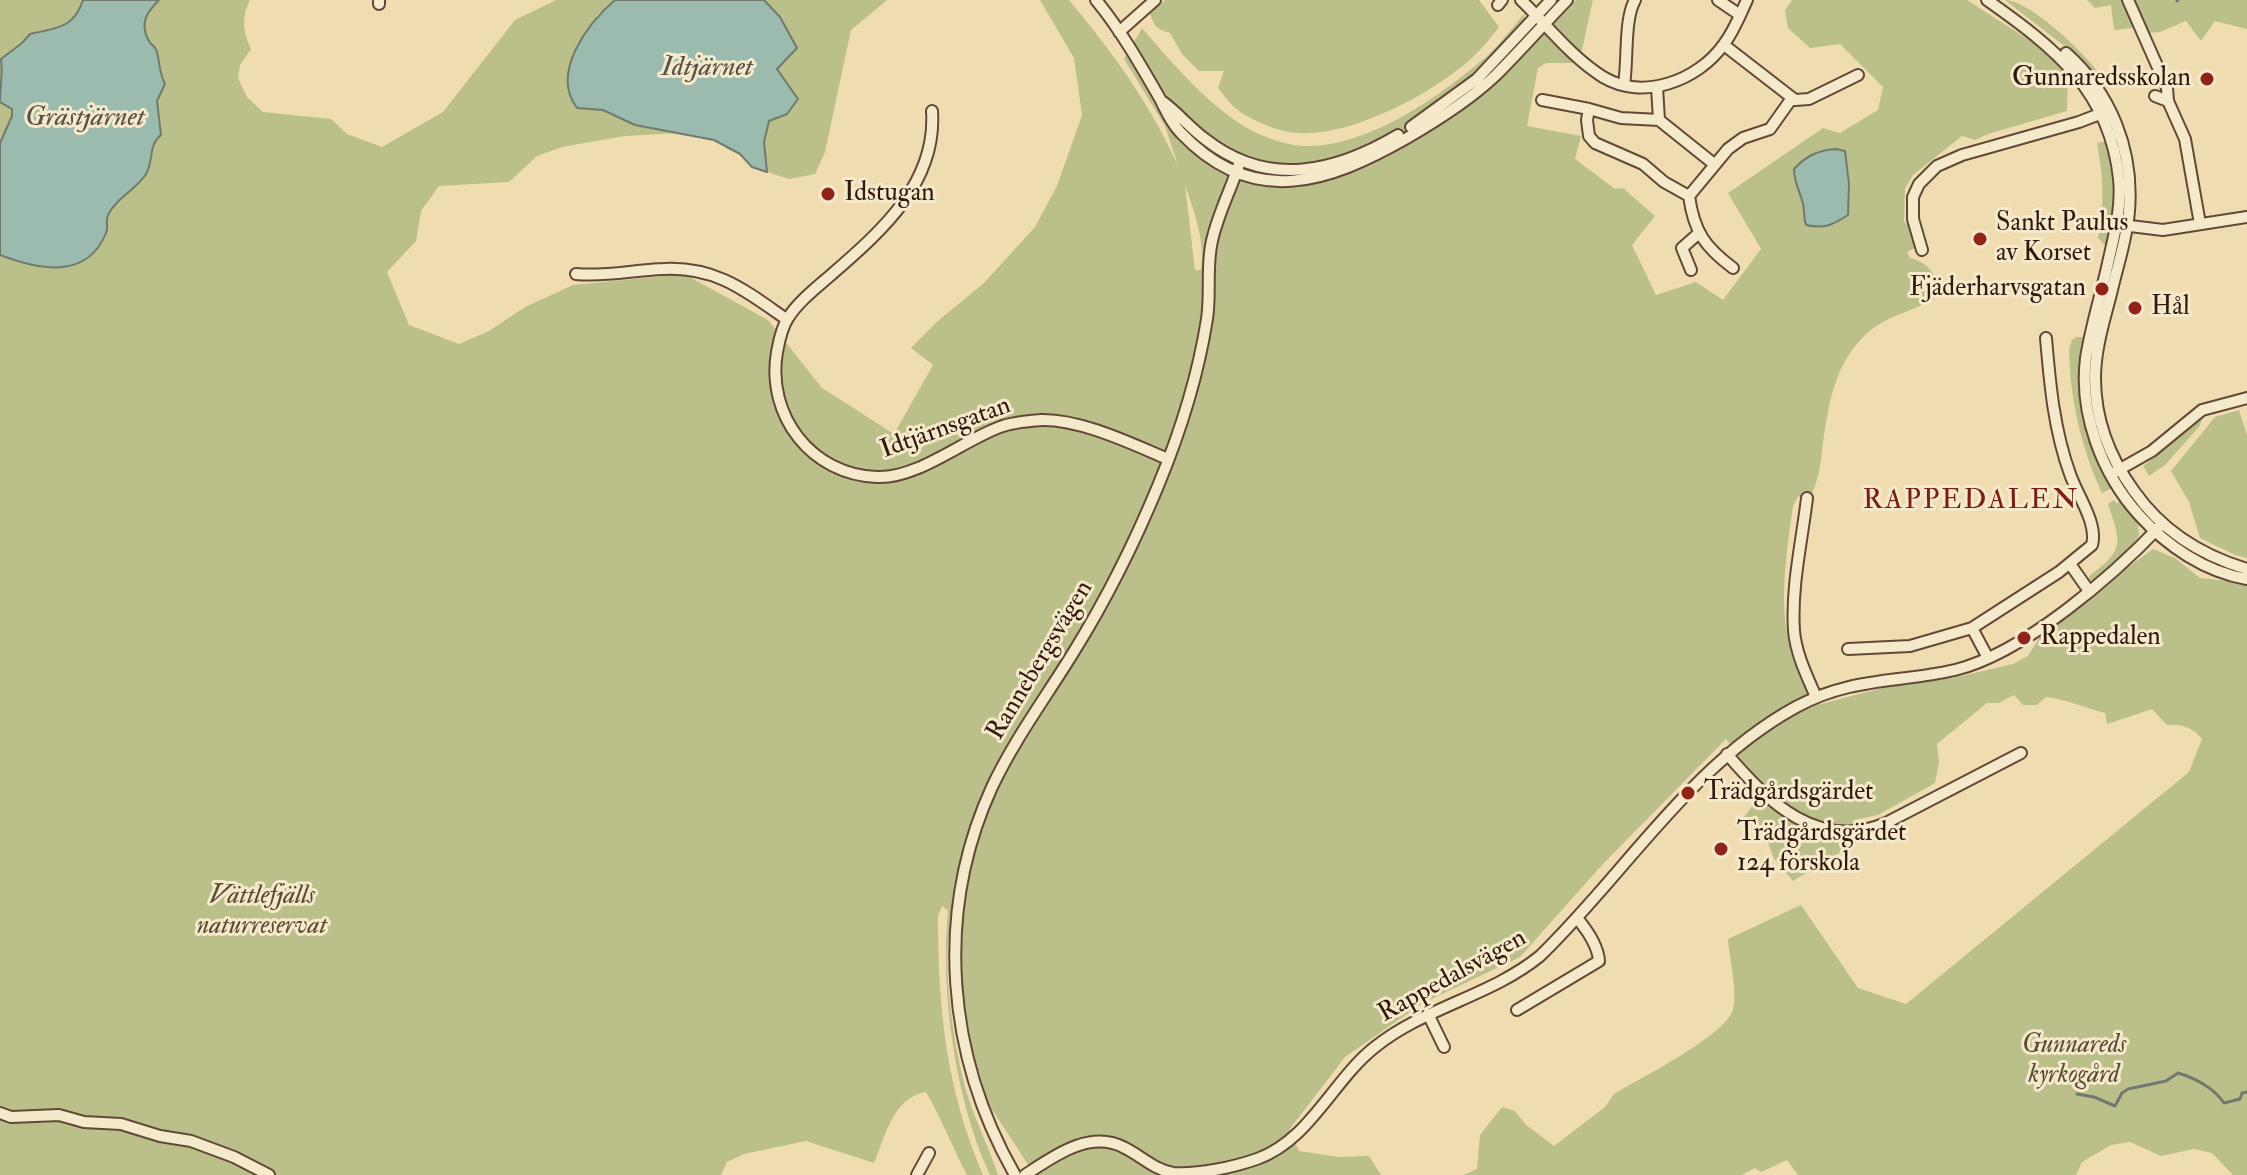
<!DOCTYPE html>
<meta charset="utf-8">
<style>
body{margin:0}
canvas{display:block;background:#efddb1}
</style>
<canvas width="2247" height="1175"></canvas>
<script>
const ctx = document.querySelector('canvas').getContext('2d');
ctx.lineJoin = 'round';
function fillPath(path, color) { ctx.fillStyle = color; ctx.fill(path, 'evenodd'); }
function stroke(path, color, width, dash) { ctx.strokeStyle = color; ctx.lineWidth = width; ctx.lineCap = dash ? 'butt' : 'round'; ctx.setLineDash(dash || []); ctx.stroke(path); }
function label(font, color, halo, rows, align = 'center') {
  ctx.font = font + ' "IM FELL Double Pica",serif'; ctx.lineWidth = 6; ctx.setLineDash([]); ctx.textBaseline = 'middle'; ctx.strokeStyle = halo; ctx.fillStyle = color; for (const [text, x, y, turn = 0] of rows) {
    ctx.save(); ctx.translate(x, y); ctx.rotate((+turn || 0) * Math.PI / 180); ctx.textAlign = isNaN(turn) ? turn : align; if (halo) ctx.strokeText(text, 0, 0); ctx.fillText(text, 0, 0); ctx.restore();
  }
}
fillPath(new Path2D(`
 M0,0H250C241,17 243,32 251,49L240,65L238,78L247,97L263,112L331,119L347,134L382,147L443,112L515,20L556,0H615L597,15L577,108L603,110L635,125L678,133L625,136L562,147L537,156L509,182L439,186L421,211L416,241L387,272L409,325L459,344L489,331L525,307L573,285L684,274L768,320L822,388L894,434L933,365L911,348L939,320L984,283L1035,227L1057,186L1082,115L1074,58L1040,0H1069C1113,53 1150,103 1178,166L1165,126L1124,59L1142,28C1173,64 1215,114 1259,134C1273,140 1290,146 1306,146C1369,147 1442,95 1488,55C1501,43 1512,28 1524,14L1525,22L1538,35L1576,0H1593L1579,63H1546L1538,68L1527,126L1581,136L1575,159L1615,189L1623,188L1655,216L1632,245L1656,295L1696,282L1723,300L1761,249L1728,193L1823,128L1840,133L1878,110L1883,87L1840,44L1810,48L1788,28L1785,10L1792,0H1967L2037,45L2068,71L2067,111L1988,134L1975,140L1962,136L1913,175L1905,188L1904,222L1912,227L1915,248L1907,252L1910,258C1928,262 1937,276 1942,293C1921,310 1892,313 1871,330C1834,360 1828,406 1822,451C1820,467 1819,478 1812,493L1798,497L1793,506C1784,571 1770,652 1821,704L1912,680L1953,678L2013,664L2028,656L2041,635L2068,611L2153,549L2175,558L2200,578L2247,583V1175H2233L2212,1153L2194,1149L2161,1156L2130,1142L2111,1145L2082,1162L2076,1175H1798L1787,1160L1761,1172L1755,1168L1742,1175H1464L1477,1169L1480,1135L1502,1107L1515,1111L1526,1125L1554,1146L1605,1107L1614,1094C1640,1078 1721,1038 1732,1012C1739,995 1729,958 1728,939L1801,905L1858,988L1906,1004L2189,772L2202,739C2192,727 2182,724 2167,725L2152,709L2107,724L2105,713C2082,707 2069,700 2046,697L2037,705H2023L2014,695L1999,703H1987L1937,744L1939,762L1935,783L1878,815L1854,820L1842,851L1793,881L1774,859L1767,840L1744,817L1764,790L1726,739L1602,865L1520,957L1423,1003L1345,1057L1289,1130L1299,1151L1339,1157L1369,1156L1381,1175H1035L989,1105L974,1056L958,970L961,918L952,912C941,963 952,1032 964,1083C972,1115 988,1144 998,1175H990C955,1100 940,992 948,910L942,906L938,916C938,1008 946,1089 983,1175H967C952,1147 942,1119 926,1092C893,1097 885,1137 874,1163L806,1141L744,1154L727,1162L721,1175H0ZM1185,185C1195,214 1205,240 1201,270H1195Z
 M764,0H887L851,30L825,152L815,174L789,179L767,172L764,142L769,121L787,114L776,69L790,57Z
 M1165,0H1479L1499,27C1492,35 1486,44 1479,51C1441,91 1340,145 1284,131C1270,128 1245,117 1234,107C1228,102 1223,94 1218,88L1224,71H1199L1182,54L1170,33C1157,30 1153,25 1150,13Z
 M2005,0C2030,0 2087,55 2101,76L2096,80L2068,49Z
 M2087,0H2247V29L2215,21L2201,41L2186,21L2160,32L2146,33L2142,27L2114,30L2111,5L2095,8Z
 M2106,141C2113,176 2118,211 2106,246L2098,238C2105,205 2103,176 2097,143Z
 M2076,337H2084C2075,391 2084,441 2112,488L2102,493C2081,447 2070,400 2069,349L2072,340Z
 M2239,410L2247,435V558L2235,555L2200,538L2189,502L2171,471L2215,417Z
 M2200,418L2202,420L2199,427L2165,465L2149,476L2143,466C2163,452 2179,433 2200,418Z
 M2120,497L2138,522L2139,536C2130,549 2106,579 2090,580L2089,576C2125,550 2121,543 2108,504L2114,500L2117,504Z`), '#bbc08a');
const water = new Path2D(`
 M83,0H159C147,12 139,23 149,41C152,47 155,44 157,52C160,64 159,72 165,84L157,101L161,135C148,145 154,161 146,174C137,189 116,198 108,215C105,221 109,227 106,233C87,280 39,270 0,255V143L12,116V109L0,102C0,86 3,75 1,59L22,43L30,34C55,28 74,29 83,0Z
 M615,0H764L780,17L797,48L777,69L798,99L787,114L769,121L764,142L767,172L752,167L740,154L714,140L635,125L603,110L577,108C550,73 588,23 615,0Z
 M1836,149L1845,151L1849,184L1848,215C1833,225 1824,229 1806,225C1803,217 1805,212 1803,204C1800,191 1794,183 1794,169C1806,156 1818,150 1836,149Z`);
fillPath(water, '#9abbad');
stroke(water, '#717a6d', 2);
stroke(new Path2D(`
 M2177,1L2178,0
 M2077,1094L2094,1097L2115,1106L2122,1093L2128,1089L2166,1081L2178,1073C2195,1078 2214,1088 2224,1103L2240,1099L2242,1093L2247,1092`), '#717a6d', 3);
const minor = new Path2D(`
 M1096,0C1120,29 1140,64 1159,97C1166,110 1170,122 1181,133C1253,209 1328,183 1407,138C1438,120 1470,100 1496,75C1520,51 1543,25 1567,0
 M1521,0C1547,25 1571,57 1603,77C1643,101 1698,81 1724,44C1734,31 1740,15 1747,0
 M1718,0L1740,15
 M1987,0C2055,48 2110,91 2119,179C2122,208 2114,236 2108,263C2101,295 2091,326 2086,358C2079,414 2102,474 2139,515C2167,546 2205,572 2247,579
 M2128,0L2167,88L2168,101L2185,139L2200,224
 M379,4V0
 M1498,5L1502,0
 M1119,32L1155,0
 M1724,45L1795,100L1809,99L1858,75
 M2066,53C2111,93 2134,150 2129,211C2127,239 2117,267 2111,294C2104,321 2095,350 2095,378C2095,420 2110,458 2134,491C2162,531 2200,555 2247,569
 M1624,85C1628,60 1624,19 1635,0
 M1657,87L1659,120
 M2155,96L2168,101
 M1542,100L1589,109L1621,118L1659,120L1714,164
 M1163,102C1178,113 1190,128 1205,139C1267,188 1334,173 1398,135
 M1589,109L1587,120L1589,136L1595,143L1643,164L1664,182L1689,196
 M932,111C937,184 880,232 831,275C816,288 798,302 788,318C782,327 779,341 777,352C766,416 812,475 877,477C917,479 962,441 1000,427C1012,422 1028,421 1041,420C1081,419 1132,444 1168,459
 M1411,127L1477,79L1551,0
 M2122,225L2163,230L2247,217
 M1922,250L1913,219V197L1919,184L1937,166L1962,155L2079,122L2105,112
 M1733,268C1705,247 1694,232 1689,196L1728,149L1743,138L1770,129L1792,98
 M1691,270L1682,248L1699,233
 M576,274C606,277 633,270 663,269C716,266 746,291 786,319
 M2115,472L2152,451L2202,410L2247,398
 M1807,498C1802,541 1791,587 1794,631C1796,654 1807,676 1816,697
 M2070,564L2089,591
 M1972,628L1988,658
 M1848,649L1910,646L1972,628L2059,572L2092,545C2098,523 2077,495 2070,474C2054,430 2050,385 2046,338
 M1727,754C1768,802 1818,852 1886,823L2021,753
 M1517,1010L1599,961C1598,945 1587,930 1577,918
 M1428,1014L1444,1047
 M0,1113L11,1117L59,1115L84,1122L121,1124L160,1136L191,1141L234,1157L269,1175
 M917,1175L929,1153
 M1015,1175C947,1056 934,914 992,787C1014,740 1046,697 1073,653C1106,600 1134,544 1158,486C1180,433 1198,376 1207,319C1211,293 1206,266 1212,241C1218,213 1232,188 1240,161
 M1025,1175C1054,1156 1090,1129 1125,1148C1141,1156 1155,1170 1173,1173C1198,1175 1234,1167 1257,1159C1310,1140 1333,1080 1375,1047C1425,1007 1491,996 1540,956C1625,874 1690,765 1796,707C1851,677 1898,683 1955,670C2024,653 2113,576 2162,524`);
stroke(minor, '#624937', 14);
stroke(minor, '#f5e9cc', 10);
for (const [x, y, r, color] of [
 [2207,79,8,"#8f2418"],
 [828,194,8,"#8f2418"],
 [1980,239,8,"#8f2418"],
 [2102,289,8,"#8f2418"],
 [2135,308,8,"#8f2418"],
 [2024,638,8,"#8f2418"],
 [1688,793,8,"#8f2418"],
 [1721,849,8,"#8f2418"]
]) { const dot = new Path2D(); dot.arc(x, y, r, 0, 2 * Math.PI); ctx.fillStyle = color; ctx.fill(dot); stroke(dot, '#f5e9cc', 3); }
label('26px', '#33180e', '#f5e9cc', [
 ["Gunnaredsskolan",2191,79,"right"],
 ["Idstugan",844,194],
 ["Sankt Paulus",1996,224],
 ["av Korset",1996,254],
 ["Fjäderharvsgatan",2086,289,"right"],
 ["Hål",2151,308],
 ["Rappedalen",2040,638],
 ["Trädgårdsgärdet",1704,793],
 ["Trädgårdsgärdet",1737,834],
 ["124 förskola",1737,864]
], 'left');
label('26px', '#33180e', '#f5e9cc', [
 ["Idtjärnsgatan",946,429,-20],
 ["Rannebergsvägen",1041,661,-59],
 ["Rappedalsvägen",1453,977,-29]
]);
label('italic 26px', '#5c4a33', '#f5e9cc', [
 ["Vättlefjälls",262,897],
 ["naturreservat",262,927],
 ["Gunnareds",2074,1046],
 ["kyrkogård",2074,1076]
]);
label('italic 28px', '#575146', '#f5e9cc', [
 ["Idtjärnet",707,69],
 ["Grästjärnet",85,119]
]);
ctx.letterSpacing = '2px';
label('28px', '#7a1f14', '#f5e9cc', [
 ["RAPPEDALEN",1971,502]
]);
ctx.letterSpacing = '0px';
</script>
